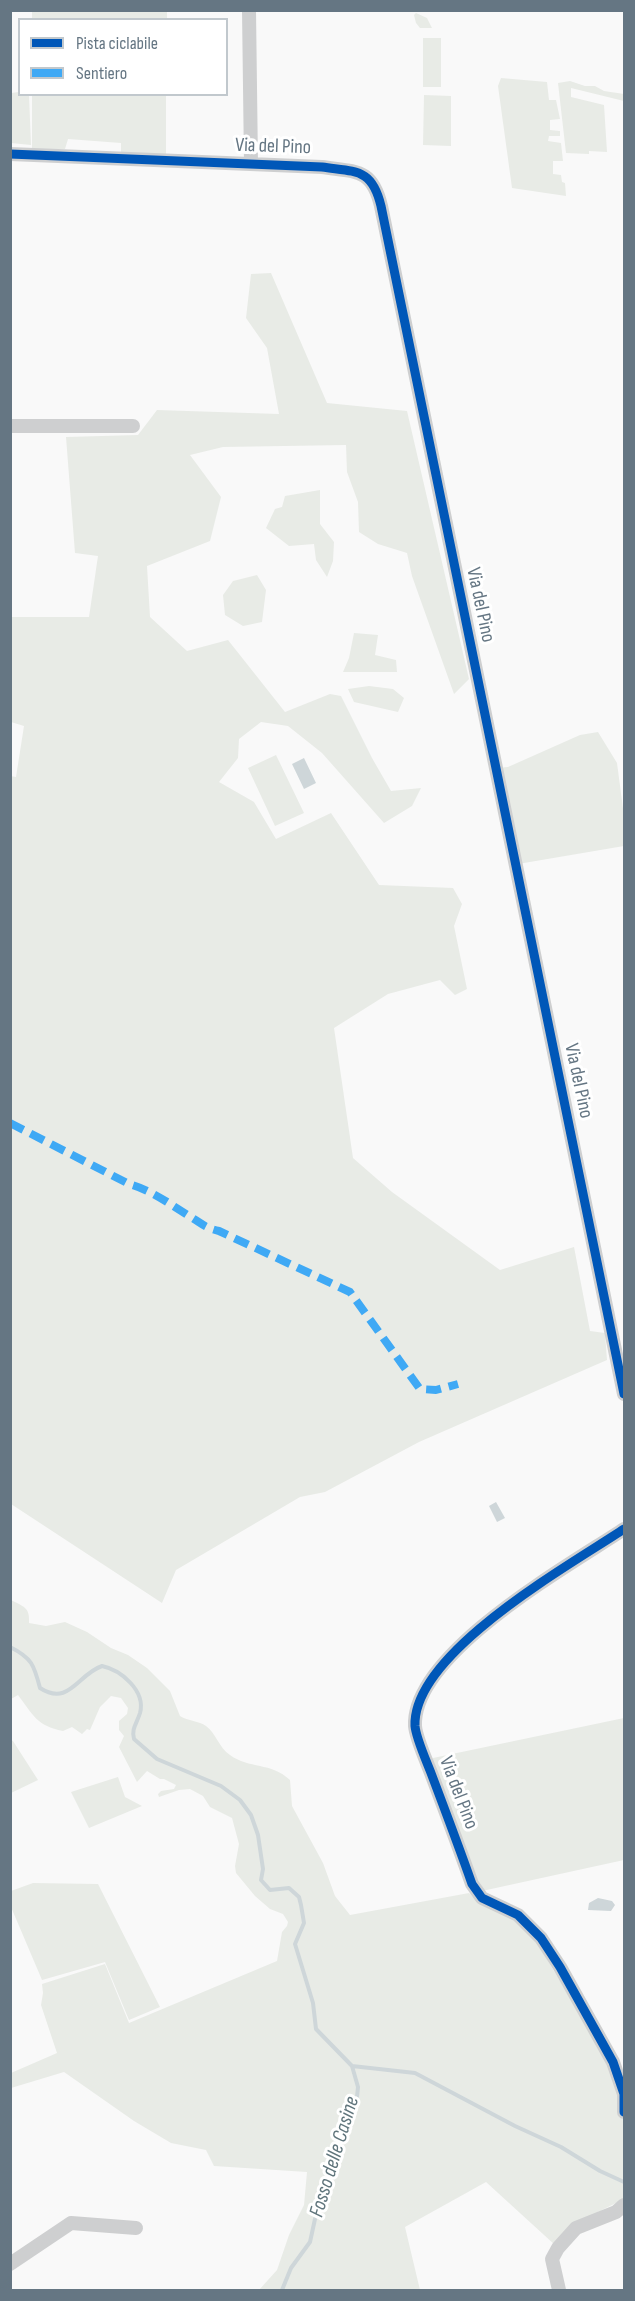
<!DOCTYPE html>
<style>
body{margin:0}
#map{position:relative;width:635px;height:2301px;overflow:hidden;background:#f9f9f9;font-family:"Sofia Sans Condensed",sans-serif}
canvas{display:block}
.frame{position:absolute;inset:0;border:12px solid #657683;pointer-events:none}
.legend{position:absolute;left:18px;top:18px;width:210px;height:78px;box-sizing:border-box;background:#fff;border:2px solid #c1c8cd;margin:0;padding:8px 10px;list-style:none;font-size:18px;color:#657683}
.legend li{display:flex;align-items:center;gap:12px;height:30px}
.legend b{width:30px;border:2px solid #c1c8cd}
</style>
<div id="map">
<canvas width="635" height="2301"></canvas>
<div class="frame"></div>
<ul class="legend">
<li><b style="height:8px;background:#0057b8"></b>Pista ciclabile</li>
<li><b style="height:8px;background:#3fa9f5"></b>Sentiero</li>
</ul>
</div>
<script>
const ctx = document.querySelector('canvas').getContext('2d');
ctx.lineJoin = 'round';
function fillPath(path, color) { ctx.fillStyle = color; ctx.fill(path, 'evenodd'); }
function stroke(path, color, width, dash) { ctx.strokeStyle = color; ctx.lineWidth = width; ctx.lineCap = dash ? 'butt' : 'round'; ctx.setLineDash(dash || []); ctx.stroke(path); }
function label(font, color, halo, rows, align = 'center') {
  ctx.font = font + ' "Sofia Sans Condensed",sans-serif'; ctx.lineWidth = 6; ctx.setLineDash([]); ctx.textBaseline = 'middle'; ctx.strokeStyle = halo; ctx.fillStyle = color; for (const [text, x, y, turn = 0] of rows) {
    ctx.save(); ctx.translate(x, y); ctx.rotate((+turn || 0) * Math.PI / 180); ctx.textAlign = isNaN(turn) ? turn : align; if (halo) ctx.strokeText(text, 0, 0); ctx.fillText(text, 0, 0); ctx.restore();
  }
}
fillPath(new Path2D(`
 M32,11H167V19H32Z
 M416,13L427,18L432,28H420L416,23L414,15Z
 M423,38H441V87H423Z
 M501,78L547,82L549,100H556L560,119L550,120V130L560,131V136H549L548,141L561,143L563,161H553V174L561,175L562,182L565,183L566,196L512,188L498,86Z
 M570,81L585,86H595L604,91L624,94V101L571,88V97L604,105L607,152L589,151V154L566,153L558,83Z
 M19,92L20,94L29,95L31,145L11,143V93Z
 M32,95H166V155L121,153V143L68,139L65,149H32Z
 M424,95L451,96V146L423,145Z
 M271,273L327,403L407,411L469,679L454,694L412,576L407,553L378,544L359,532L358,502L347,472L346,445L223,447L190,455L221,497L210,541L147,566L150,617L187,651L228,640L285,712L330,694L341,696L372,758L391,791L421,788L412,806L384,823L322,753L288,726L261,722L239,739L238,758L219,782L254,802L276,839L331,813L379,885L453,888L462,904L454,926L467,989L455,995L440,980L388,994L334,1028L353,1158L392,1192L500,1270L574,1247L590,1331L605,1333L607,1360L419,1442L325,1492L300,1497L176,1570L162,1603L11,1504L10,776L16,777L24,726L11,722V617H89L98,556L75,553L66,437L138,435L157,410L279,414L267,348L246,318L251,274Z
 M320,490V524L334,542L333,561L327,577L316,560L314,544L289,546L266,528L275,509L282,507L285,496Z
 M257,575L266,590L262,622L243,626L225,615L223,595L233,581Z
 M354,633L378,635L375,655L396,660L397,672H343L349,658Z
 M369,686L393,689L404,698L398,712L354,702L348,689Z
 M598,732L617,763L624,816V846L518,864L495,768L508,767L580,735Z
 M276,755L304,813L275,826L248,768Z
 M11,1600C24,1607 30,1607 29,1623L46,1626L65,1622L87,1632L111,1648L128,1655L147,1668L170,1691L180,1716C188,1721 199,1721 206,1726C216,1733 219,1748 230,1755C249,1769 271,1762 290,1780L292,1806L323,1863L335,1896L350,1915L469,1893L479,1902L507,1913L535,1939L612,2069L624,2124V2199L598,2212L555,2245L486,2182L405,2227L420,2290H259L277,2270L289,2235L304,2205L307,2172L214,2166L206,2150L171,2143L134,2121L64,2072L11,2088V2073L57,2053L41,2005L43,1993L42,1984L105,1964L129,2023L277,1961L282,1932L287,1926L288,1922L283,1914L270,1909L255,1896L236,1873L235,1866L239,1844L232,1818L210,1807L203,1796L190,1789L179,1790L159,1797L158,1794L161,1791L174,1789L176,1785L164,1779H160L147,1771L137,1782L119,1747L124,1736L119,1730V1721L127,1714L128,1708L121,1698L111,1696L100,1707L90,1730L87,1729L82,1734L72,1727L63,1731C37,1726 33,1715 18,1695L11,1699Z
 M624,1718V1860L482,1891L476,1885L433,1765V1758Z
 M11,1740L13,1741L38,1780L11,1793Z
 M118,1777L125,1797L142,1806L89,1828L71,1792Z
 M33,1883L98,1884L160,2007L129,2020L105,1962L42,1980L11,1907V1891Z`), '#e8ebe6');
fillPath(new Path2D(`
 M304,758L316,783L304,789L292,764Z
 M496,1502L505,1518L497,1522L489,1506Z
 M598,1898L612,1901L615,1905L611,1911L588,1910L589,1903Z`), '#ced6d9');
stroke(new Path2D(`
 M10,1647C32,1658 34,1665 40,1688C69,1707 78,1674 102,1666C121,1670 146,1691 140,1713C137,1723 131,1729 134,1739L157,1759L221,1786L240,1800L251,1815L258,1835L263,1869L261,1880L270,1890L289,1888L299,1897L301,1905L304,1923L295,1944L313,2003L316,2029L352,2066L358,2087L357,2097L338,2134L335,2152L323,2201L315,2219L310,2242L291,2268L282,2290
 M352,2066L415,2073L515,2126L561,2147L600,2171L624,2182`), '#ced6d9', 4);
stroke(new Path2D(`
 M249,10L251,164
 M10,154L322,167C356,172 372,168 381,206L624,1394
 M10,426H133
 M624,1529C570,1565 412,1653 415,1726C416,1738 426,1760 431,1773C445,1810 459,1847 472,1884L482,1898L518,1915L541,1938L560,1967L613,2062L624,2094V2112
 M10,2264L71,2223L136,2228
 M559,2290L552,2259L558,2248L576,2228L616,2212L624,2205`), '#cecfd0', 14);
stroke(new Path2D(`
 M10,1123L129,1184C151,1190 170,1204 189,1216C203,1224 203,1227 219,1231L350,1292L420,1389L436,1390L458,1384`), '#3fa9f5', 8, [15, 8]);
stroke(new Path2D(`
 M10,154L322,167C356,172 372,168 381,206L624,1394
 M624,1529C570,1565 412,1653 415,1726C416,1738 426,1760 431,1773C445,1810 459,1847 472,1884L482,1898L518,1915L541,1938L560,1967L613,2062L624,2094V2112`), '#0057b8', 9);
label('20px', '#657683', '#fff', [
 ["Via del Pino",273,147,2],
 ["Via del Pino",480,605,78],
 ["Via del Pino",578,1081,78],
 ["Via del Pino",458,1793,69]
]);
label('italic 21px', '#60757c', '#fff', [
 ["Fosso delle Casine",335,2157,-73]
]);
</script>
